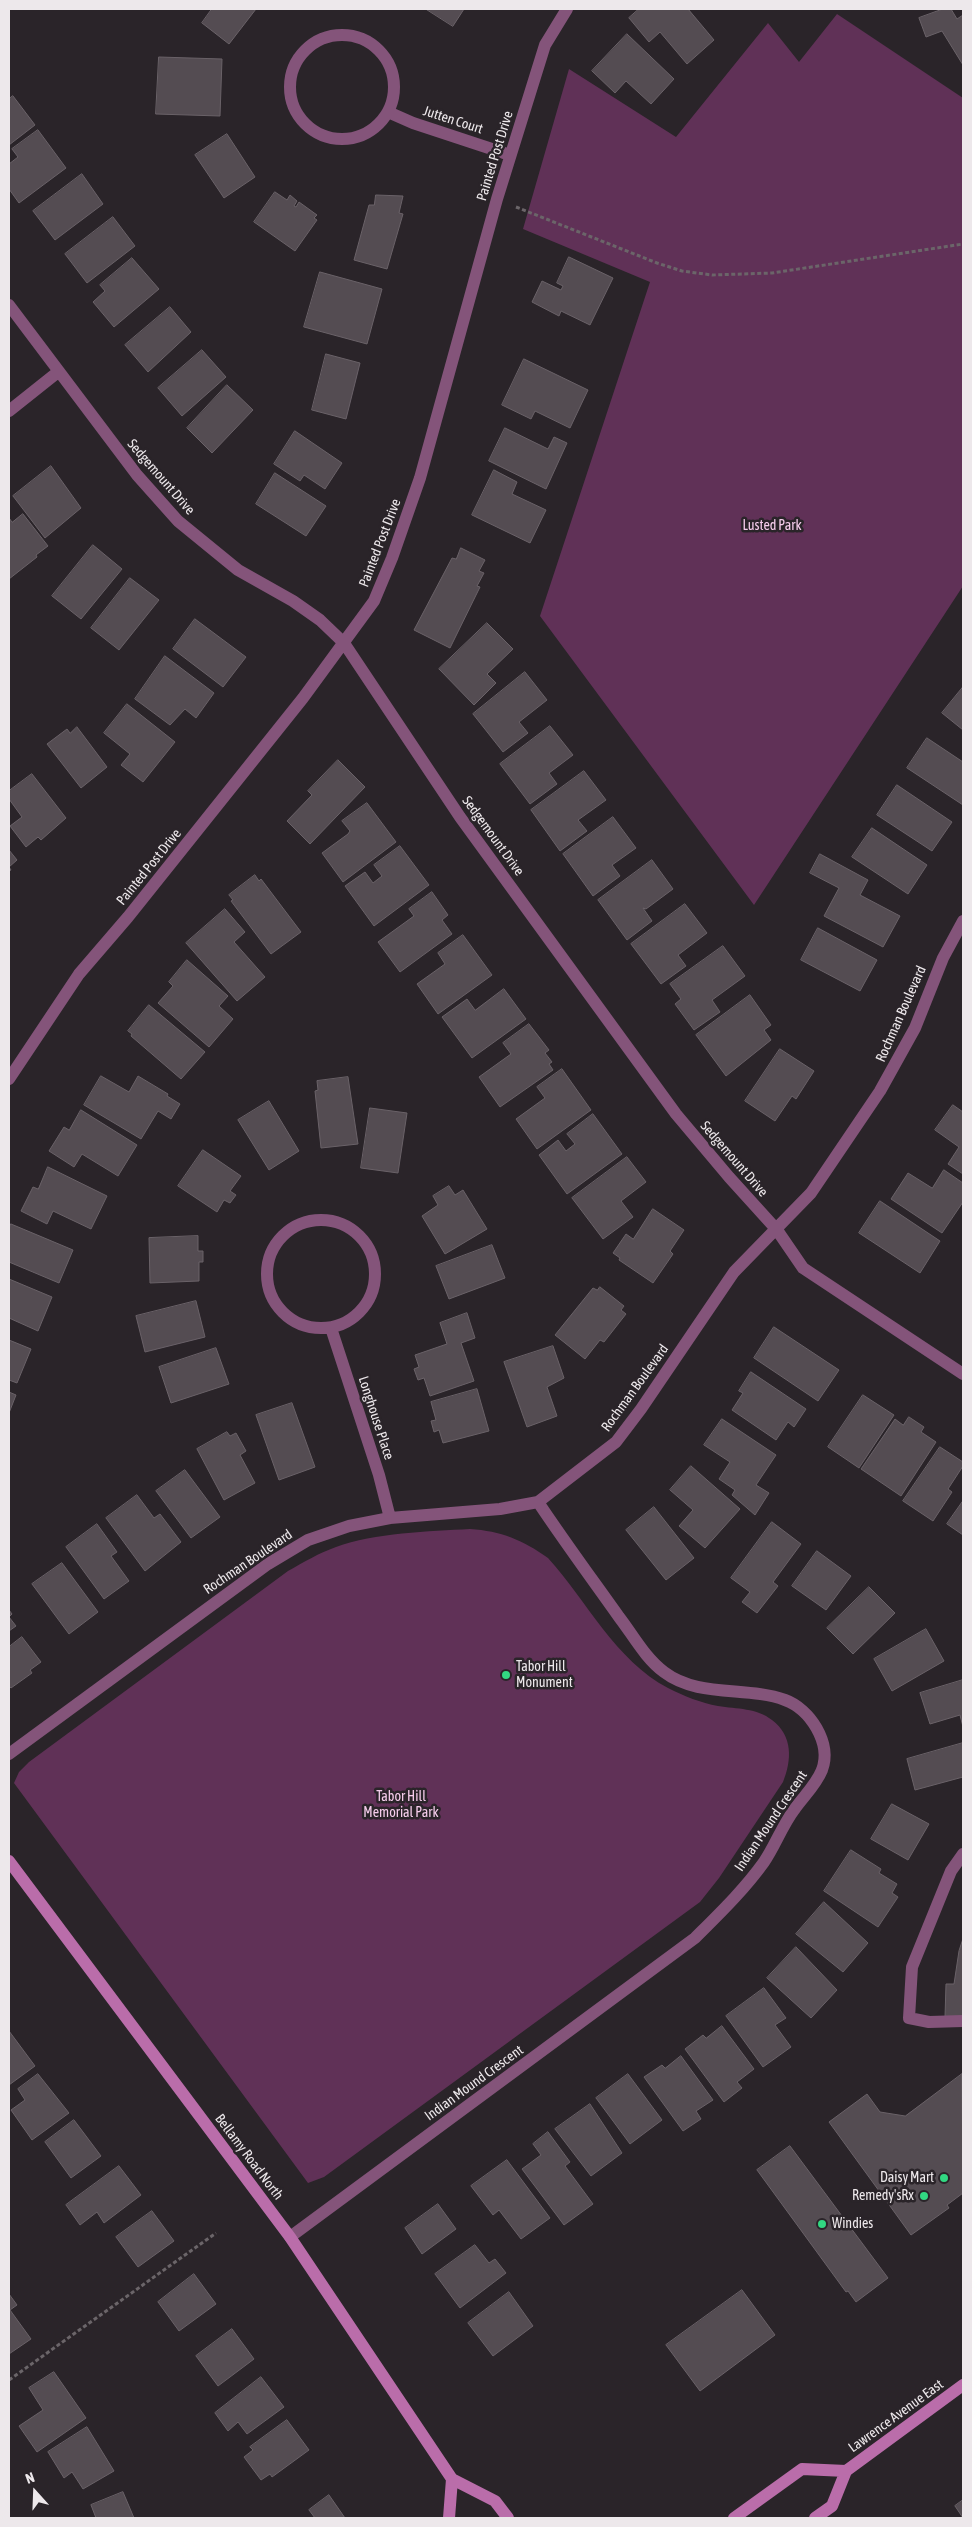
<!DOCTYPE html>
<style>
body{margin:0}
#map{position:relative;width:972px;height:2527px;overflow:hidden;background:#2a2429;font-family:"Asap Condensed",sans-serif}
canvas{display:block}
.frame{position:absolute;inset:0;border:10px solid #ede8eb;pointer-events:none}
.north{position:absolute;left:10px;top:2467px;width:50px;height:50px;-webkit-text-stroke:4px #2a2429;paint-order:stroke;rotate:340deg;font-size:14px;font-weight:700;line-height:20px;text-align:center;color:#ede8eb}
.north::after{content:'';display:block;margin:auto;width:18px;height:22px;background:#ede8eb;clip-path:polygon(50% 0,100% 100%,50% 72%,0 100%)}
</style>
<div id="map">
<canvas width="972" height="2527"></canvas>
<div class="frame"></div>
<div class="north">N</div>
</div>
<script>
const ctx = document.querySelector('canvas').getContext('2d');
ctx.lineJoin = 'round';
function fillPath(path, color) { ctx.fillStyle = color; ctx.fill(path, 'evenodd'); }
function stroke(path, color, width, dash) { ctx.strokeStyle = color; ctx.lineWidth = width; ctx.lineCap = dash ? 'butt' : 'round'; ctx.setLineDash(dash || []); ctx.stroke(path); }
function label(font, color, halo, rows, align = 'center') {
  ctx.font = font + ' "Asap Condensed",sans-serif'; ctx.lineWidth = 5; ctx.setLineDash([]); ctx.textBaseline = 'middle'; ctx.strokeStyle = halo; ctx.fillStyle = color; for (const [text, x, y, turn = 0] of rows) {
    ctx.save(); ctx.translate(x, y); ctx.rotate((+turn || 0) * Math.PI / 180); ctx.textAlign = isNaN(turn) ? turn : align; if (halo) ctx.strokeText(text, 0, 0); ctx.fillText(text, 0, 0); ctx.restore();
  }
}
fillPath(new Path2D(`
 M837,14L963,98V586L754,905L540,616L650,282L523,229L569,69L676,137L768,23L799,62Z
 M470,1529C501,1531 523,1540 548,1558C587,1601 615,1660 668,1688C684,1696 701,1703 718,1706C737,1709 757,1708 772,1720C793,1736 792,1760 783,1782L719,1878L700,1902L324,2177L308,2183L14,1783L19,1772L29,1762L288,1571C304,1562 319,1553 336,1547C374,1533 430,1531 470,1529Z`), '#603157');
const building = new Path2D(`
 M212,9H256L229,44L202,23Z
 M426,9H464L453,26Z
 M639,9H688L714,40L687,64L660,32L649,42L629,18Z
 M943,9H951L957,19L963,15V65L942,31L926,37L919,18Z
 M627,34L674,79L651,104L626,81L615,93L592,71Z
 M159,57L222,59L220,116L156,114Z
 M13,96L35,125L9,145V99Z
 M38,130L66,168L19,203L9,189V164L18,157L12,149Z
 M227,134L255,177L224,198L195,155Z
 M82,174L103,204L55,240L33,211Z
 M275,192L287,200L290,195L297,201L294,206L296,207L299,202L317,215L314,218L317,220L295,251L254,222Z
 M376,195L403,196L399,213L403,214L387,269L354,260L369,205H374Z
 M113,217L135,246L87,283L65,254Z
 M569,257L613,278L590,325L561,311L559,316L532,302L542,281L561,290L563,286L557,283Z
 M132,258L159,289L114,327L93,302L105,291L100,285Z
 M320,272L382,289L367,344L304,327Z
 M170,307L191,332L148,372L125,345Z
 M202,350L226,377L182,416L158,388Z
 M326,354L360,363L346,419L312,410Z
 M524,359L588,390L570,428L535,411L531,419L502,405Z
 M227,385L253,410L212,453L187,428Z
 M505,428L548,449L554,437L567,443L546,489L489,461Z
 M295,431L342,463L325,489L304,475L300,481L274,464Z
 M51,466L81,508L45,538L13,496Z
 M494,470L517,482L512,494L546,510L530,543L472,515Z
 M275,473L326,506L306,536L256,504Z
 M23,514L48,546L36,555L37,557L9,579V518L12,522Z
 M93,545L122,569L81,619L52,596Z
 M461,548L485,560L479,571L484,573L477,586L480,587L450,648L414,630L452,558L456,559Z
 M130,578L159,600L119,650L91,628Z
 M195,619L246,657L223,687L173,649Z
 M487,623L513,649L487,674L496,683L474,705L439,669Z
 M165,656L214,693L196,718L185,709L170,725L135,699Z
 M525,672L547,700L519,722L528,733L503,752L473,714Z
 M963,687V730L942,713Z
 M127,704L175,742L143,782L121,765L130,754L104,733Z
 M550,726L573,755L549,773L557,784L530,804L500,764Z
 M77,727L107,767L81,788L47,744L67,729L70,733Z
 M927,738L963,762V805L907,768Z
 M338,760L365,787L310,844L287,821L312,795L308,791Z
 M584,771L606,800L578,820L587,831L560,851L531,810Z
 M32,774L66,818L41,840L38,837L26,847L10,826L22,817L9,799V791Z
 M897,785L952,822L932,851L877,815Z
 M367,803L396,842L343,882L322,853L348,834L350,831L342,821Z
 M613,817L636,848L612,865L620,876L593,896L563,854Z
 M872,828L927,865L908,894L852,857Z
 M400,846L429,885L374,926L345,886L365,872L373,883L382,876L374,865Z
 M9,850L17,860L9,867L11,870L9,871Z
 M820,854L868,880L860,895L900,916L883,947L824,916L839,888L810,873Z
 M652,860L673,889L646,909L643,908L652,921L627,940L598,900Z
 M255,875L259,881L261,879L301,932L271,954L231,901L233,900L229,895Z
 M432,892L448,915L442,920L452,934L400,972L378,942L414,916L409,909Z
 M685,904L707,933L678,955L686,966L661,984L631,944Z
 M225,909L245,932L234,942L265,977L237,1001L186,943Z
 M818,928L877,960L860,991L801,960Z
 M463,935L492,975L438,1014L417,984L445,964L438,953Z
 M723,946L745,976L712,1000L720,1012L694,1030L675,1004L681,999L670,984Z
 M187,960L228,996L219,1006L233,1019L209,1047L158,1003L173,986L169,982Z
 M504,989L526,1019L472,1058L442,1017L467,999L475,1010Z
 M750,995L771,1025L764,1030L771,1040L726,1076L696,1035Z
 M149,1005L205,1052L181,1079L131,1036L132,1034L128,1031Z
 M529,1024L549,1050L545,1053L552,1062L549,1064L553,1070L500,1107L479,1077L511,1054L503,1043Z
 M780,1049L814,1071L796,1099L792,1096L775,1121L745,1101Z
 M562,1069L591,1110L537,1149L516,1119L545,1098L537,1087Z
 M101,1076L129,1092L138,1076L168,1094L167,1096L180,1104L171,1119L158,1111L141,1139L84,1105Z
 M348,1077L358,1144L321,1148L315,1091L318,1090L317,1081Z
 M269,1101L299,1151L269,1170L238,1120Z
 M953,1105L963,1112V1174L948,1164L959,1147L935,1130Z
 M370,1108L407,1113L398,1173L361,1168Z
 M81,1110L137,1145L118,1176L82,1154L74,1167L49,1151L64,1127L69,1130Z
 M593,1114L622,1154L567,1194L539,1155L558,1140L566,1151L575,1144L567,1134Z
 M203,1150L241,1176L230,1191L236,1195L230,1203L224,1200L217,1212L178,1186Z
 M627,1157L646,1182L621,1201L633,1217L603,1239L572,1198Z
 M48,1167L107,1196L91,1229L53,1211L47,1224L21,1211L33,1187L38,1189Z
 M944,1170L963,1183V1202L942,1233L891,1199L908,1173L932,1188Z
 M449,1186L455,1195L463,1190L487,1229L445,1254L422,1216L438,1205L433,1196Z
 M880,1201L940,1241L920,1273L859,1233Z
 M653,1209L684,1230L670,1251L673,1254L653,1283L619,1260L620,1258L613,1253L626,1234L633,1239Z
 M11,1224L73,1250L59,1283L9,1262V1230Z
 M198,1236V1251H203V1262H199V1281L150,1283L149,1238Z
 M492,1245L505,1278L449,1299L436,1266Z
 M9,1279L52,1297L38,1331L9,1318Z
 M600,1287L624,1306L621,1310L626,1314L604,1342L600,1340L585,1359L555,1335L593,1288L597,1290Z
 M196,1301L205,1337L145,1352L136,1316Z
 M467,1313L475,1338L461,1343L474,1381L430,1396L424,1378L418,1380L414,1369L419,1367L415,1355L447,1344L440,1323Z
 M774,1327L839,1370L818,1401L754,1358Z
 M9,1340L31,1349L17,1383L9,1380Z
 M553,1346L564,1378L547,1387L557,1416L527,1427L504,1362Z
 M216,1348L229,1384L171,1403L159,1367Z
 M751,1372L806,1409L794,1427L788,1422L776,1440L732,1410L743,1393L739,1391Z
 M477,1389L489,1431L443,1443L439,1430L434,1432L431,1421L436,1420L431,1402Z
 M9,1392L16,1395L9,1413Z
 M863,1395L894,1415L859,1468L828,1447Z
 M292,1403L315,1467L279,1480L256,1415Z
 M909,1417L924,1427L921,1432L936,1442L901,1496L861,1469L895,1419L903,1425Z
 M722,1419L776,1455L756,1485L769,1493L755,1515L732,1495L735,1490L719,1479L730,1462L704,1445Z
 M227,1432L230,1436L236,1433L246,1451L240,1455L255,1483L224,1500L197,1449Z
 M940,1447L963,1462V1466L948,1489L952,1492L933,1521L903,1501Z
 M691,1466L740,1509L705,1548L679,1526L693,1510L670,1490Z
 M185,1470L220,1517L191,1538L156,1491Z
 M137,1495L154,1518L160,1514L181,1542L145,1571L106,1518Z
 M963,1501V1535L947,1524Z
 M654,1507L694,1558L666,1580L626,1530Z
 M772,1522L801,1544L773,1582L778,1586L757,1613L742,1602L750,1592L731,1578Z
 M97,1524L117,1552L111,1556L129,1581L104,1599L66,1547Z
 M817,1551L851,1576L826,1610L792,1586Z
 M62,1563L98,1612L69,1634L32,1584Z
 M869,1587L895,1613L853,1654L827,1628Z
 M9,1610L12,1614L9,1617L16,1626L9,1631Z
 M926,1629L944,1661L892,1691L874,1659Z
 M22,1637L41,1662L30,1670L32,1673L11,1688L9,1686V1647Z
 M963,1680V1727L960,1715L930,1724L920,1693Z
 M963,1743V1777L915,1790L907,1759Z
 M892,1804L929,1824L908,1860L871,1839Z
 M851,1850L881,1869L879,1873L897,1884L892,1893L898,1897L878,1927L824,1891Z
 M824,1902L868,1943L843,1972L796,1934Z
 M963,1939V2017H945L946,1984H954L959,1951Z
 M796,1947L837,1990L811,2018L767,1978Z
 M764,1988L786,2018L775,2025L791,2047L763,2067L726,2016Z
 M722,2026L754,2069L737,2082L742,2088L724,2102L685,2049L703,2035L706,2038Z
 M9,2031L35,2066L9,2085Z
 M681,2056L713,2100L696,2111L701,2119L683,2131L644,2077L662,2065L665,2068Z
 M38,2074L69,2113L32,2140L11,2110L25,2100L18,2089Z
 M628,2074L662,2120L630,2144L596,2098Z
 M962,2074L963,2193L947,2205L949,2208L911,2235L829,2122L867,2094L880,2112L905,2116Z
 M590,2104L622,2153L591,2176L555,2129Z
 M74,2120L101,2156L71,2178L45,2142Z
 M548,2132L570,2162L565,2166L593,2204L564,2225L522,2169L541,2155L533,2144Z
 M790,2146L888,2278L856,2302L848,2291L846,2292L757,2170Z
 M507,2160L550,2218L521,2239L499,2210L493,2215L471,2186Z
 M119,2166L141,2195L104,2223L97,2212L80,2225L66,2205Z
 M438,2204L456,2229L422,2254L405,2228Z
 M152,2211L174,2241L138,2267L116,2237Z
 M475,2245L489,2263L495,2259L506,2273L460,2308L435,2274Z
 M194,2274L216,2304L179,2331L158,2302Z
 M742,2290L775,2335L700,2391L666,2345Z
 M509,2292L533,2326L493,2356L468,2323Z
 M9,2294L17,2305L10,2310L31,2339L9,2354Z
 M232,2329L254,2359L218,2386L196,2356Z
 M54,2372L86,2418L37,2452L19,2426L43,2410L29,2388Z
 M261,2377L284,2407L247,2434L238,2422L228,2431L215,2413Z
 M287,2420L309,2450L272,2477L270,2474L261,2480L244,2457L253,2450L250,2447Z
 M87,2427L114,2471L83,2489L72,2472L64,2478L48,2452Z
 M123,2492L134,2518H96L91,2505Z
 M329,2495L345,2518H315L309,2510Z
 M963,2500V2518L955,2506Z`);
fillPath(building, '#544c52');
stroke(building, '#6a6268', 1);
stroke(new Path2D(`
 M516,207L657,263L682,271L712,275L772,273L963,244
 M9,2380L216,2233`), '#6b6569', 3, [4, 2.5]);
stroke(new Path2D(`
 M963,1854L951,1871L912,1967L909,2018L929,2022L963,2021`), '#84547a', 12);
stroke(new Path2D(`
 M290 87a52 52 0 1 1 104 0a52 52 0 1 1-104 0Z
 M388,112L413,123L510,155
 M9,305L137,475L178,521L238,570L293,601L320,620L344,643L460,817L676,1114L729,1177L777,1230L803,1268L963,1374
 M9,411L58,372
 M9,1079L79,974L128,917L303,698L374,601L392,558L420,478L497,199L545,45L567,9
 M267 1274a54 54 0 1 1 108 0a54 54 0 1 1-108 0Z
 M331,1328L379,1475L390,1518
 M9,1754L268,1564L308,1540L349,1526L390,1518L500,1509L538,1502L616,1442L641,1409L734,1272L811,1193L880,1091L915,1028L943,958L963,921
 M290,2237L695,1938C719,1914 744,1890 764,1862C775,1846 782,1826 794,1810C803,1797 816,1785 822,1770C832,1743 810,1709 785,1700C747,1686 698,1698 664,1672C645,1658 633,1635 619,1617C592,1579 564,1541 538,1502`), '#84547a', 12);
stroke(new Path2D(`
 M9,1861L290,2237L452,2479L495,2501L508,2518
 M449,2518L452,2479
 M734,2518L802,2469L846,2471
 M815,2518L832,2506L846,2471L963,2385`), '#ba6daa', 12);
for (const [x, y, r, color] of [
 [506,1675,5,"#32d882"],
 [944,2178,5,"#32d882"],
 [924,2196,5,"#32d882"],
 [822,2224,5,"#32d882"]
]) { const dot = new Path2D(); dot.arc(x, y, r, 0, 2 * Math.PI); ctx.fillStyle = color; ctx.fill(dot); stroke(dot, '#2a2429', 2); }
label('14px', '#ede8eb', '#2a2429', [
 ["Jutten Court",453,120,18],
 ["Painted Post Drive",495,156,-73],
 ["Sedgemount Drive",161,477,49],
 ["Painted Post Drive",380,543,-69],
 ["Sedgemount Drive",493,836,54],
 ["Painted Post Drive",149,867,-51],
 ["Rochman Boulevard",901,1014,-66],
 ["Sedgemount Drive",734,1159,49],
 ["Rochman Boulevard",635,1388,-54],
 ["Longhouse Place",376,1418,72],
 ["Rochman Boulevard",248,1562,-34],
 ["Indian Mound Crescent",771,1821,-56],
 ["Indian Mound Crescent",474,2083,-36],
 ["Bellamy Road North",249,2157,53],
 ["Lawrence Avenue East",896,2416,-36]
]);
label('14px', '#f6cdec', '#2a2429', [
 ["Lusted Park",772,526],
 ["Tabor Hill",401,1797],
 ["Memorial Park",401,1813]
]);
label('14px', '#ede8eb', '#2a2429', [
 ["Tabor Hill",516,1667],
 ["Monument",516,1683],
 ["Daisy Mart",934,2178,"right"],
 ["Remedy'sRx",914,2196,"right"],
 ["Windies",832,2224]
], 'left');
</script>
